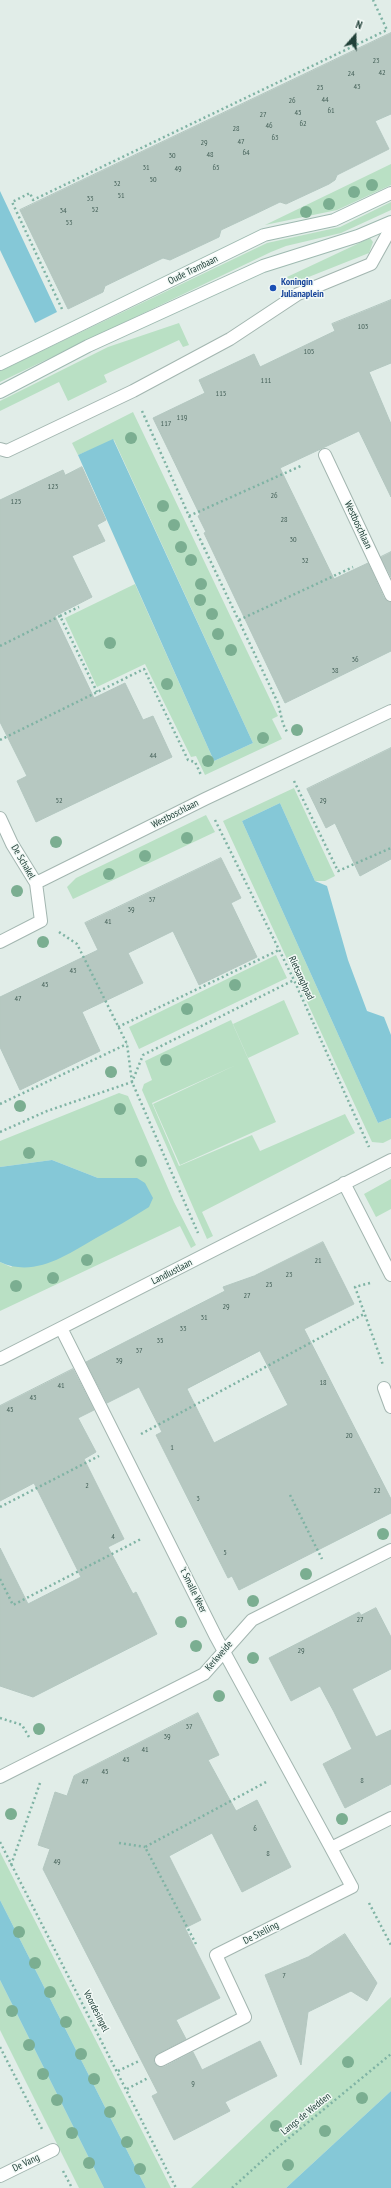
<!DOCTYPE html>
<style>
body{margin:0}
#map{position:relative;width:391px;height:2188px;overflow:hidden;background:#e1ede8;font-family:"PT Sans Narrow",sans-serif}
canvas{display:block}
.north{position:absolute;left:335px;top:16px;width:40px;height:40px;-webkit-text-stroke:3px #f2f9f6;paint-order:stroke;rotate:20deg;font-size:11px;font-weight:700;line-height:16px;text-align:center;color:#204038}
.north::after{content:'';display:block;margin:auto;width:14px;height:18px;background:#204038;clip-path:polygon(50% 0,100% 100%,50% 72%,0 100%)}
</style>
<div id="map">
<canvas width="391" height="2188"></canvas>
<div class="north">N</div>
</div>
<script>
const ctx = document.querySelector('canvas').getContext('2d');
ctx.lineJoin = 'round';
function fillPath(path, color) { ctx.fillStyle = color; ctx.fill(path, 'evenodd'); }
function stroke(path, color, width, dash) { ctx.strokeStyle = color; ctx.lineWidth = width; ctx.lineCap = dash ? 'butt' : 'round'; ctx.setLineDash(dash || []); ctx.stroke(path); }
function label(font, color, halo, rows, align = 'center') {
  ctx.font = font + ' "PT Sans Narrow",sans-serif'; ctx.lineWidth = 3; ctx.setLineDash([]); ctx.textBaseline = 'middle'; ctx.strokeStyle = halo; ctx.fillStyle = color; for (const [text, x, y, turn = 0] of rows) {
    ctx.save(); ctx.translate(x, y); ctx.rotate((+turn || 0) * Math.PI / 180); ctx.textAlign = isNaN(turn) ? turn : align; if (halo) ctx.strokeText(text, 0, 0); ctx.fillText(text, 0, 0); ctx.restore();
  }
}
fillPath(new Path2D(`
 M391,164V185L337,210L265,225Z
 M391,202V210L341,233L286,246L271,252L0,382V371L267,243L340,227Z
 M370,238L373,242L369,253L291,284L287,277Z
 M179,323L189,345L183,347L179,340L104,375L107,382L68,401L59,382L0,411V401L108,347Z
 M133,412L278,716L272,719L282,739L205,775L196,756L191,757L145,664L97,687L65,618L135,584L214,761L253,743L114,440L78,455L72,443Z
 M294,788L335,876L325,881H315L280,803L242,821L378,1123L391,1118V1139L383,1143L372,1142L223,821Z
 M206,815L215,832L73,899L67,887L76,878Z
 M276,955L287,978L139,1049L129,1027Z
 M284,1000L299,1034L248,1058L233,1024Z
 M231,1020L276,1122L180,1165L153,1104L236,1065L152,1103L179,1166L252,1135L260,1151L345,1114L355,1133L202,1212L213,1236L207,1239L142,1090L144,1084L152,1080L145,1061Z
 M119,1093L128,1096L174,1202L196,1245L191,1248L180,1226L0,1311V1262L11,1267L137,1178H98L52,1160L0,1167V1141Z
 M391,1179V1209L376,1217L364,1194Z
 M0,1852L171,2188H146L0,1900Z
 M0,1980L104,2188H79L0,2030Z
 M391,1997V2091L286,2188H191Z`), '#b9e0c4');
fillPath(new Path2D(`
 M0,191L57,312L35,323L0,250Z
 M113,439L253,743L214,761L78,455Z
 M280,803L315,881L327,886L348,960L367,1011L384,1017L391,1035V1118L378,1123L242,821Z
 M52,1160L98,1178H137L145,1183L153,1198L149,1207C132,1218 114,1228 96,1238C67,1255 34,1278 0,1262V1167Z
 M0,1901V1900L146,2188H104L0,1980Z
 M391,2091V2188H286Z`), '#85c8d7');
const building = new Path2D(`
 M391,33V114L375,121L389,149L337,175L335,180L329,184L286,204L280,202L253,215L221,230L219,237L170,260L163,258L105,286L103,292L68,309L20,210Z
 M391,300V363L369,372L391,424V497L359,431L280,468L334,579L368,563L384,598L391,602V651L285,703L204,533L206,532L198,516L200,515L153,418L205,393L199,380L254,354L260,367L335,331L332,324Z
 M82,467L106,520L97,525L105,541L72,556L92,597L55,616L94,698L125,683L143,720L153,716L172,757L36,822L17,781L27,776L0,722V500L63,470L65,475Z
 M391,552V577L381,557Z
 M391,748V859L360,876L335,823L326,828L307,789Z
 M221,858L241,898L231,903L257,957L199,985L173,931L128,953L143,983L82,1012L100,1051L20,1090L0,1047V997L98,950L85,923Z
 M323,1242L354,1304L304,1329L391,1499V1513L239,1590L232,1576L228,1578L156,1435L162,1432L139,1387L107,1403L86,1362L225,1291L223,1287L254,1276ZM260,1351L288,1405L214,1443L187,1389Z
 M73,1369L94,1410L78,1418L96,1452L84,1459L124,1539L108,1547L133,1594L136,1592L157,1634L33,1697L0,1686V1548L28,1604L81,1577L34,1483L0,1501V1406Z
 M376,1608L391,1637V1669L352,1689L376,1737L391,1730V1784L345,1808L323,1764L352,1749L334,1712L320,1686L291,1701L269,1658L359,1612L361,1615Z
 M198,1713L219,1755L208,1760L236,1811L257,1800L291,1867L242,1892L212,1833L169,1856L201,1920L185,1928L220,1998L176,2020L186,2039L157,2054L155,2056L154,2063L157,2066L164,2067L193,2052L202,2070L260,2041L277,2076L225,2102L230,2111L174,2140L152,2096L158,2093L43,1869L50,1849L38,1845L55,1792L67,1796L74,1776Z
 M345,1934L377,1983L367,2001L351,1991L308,2012L301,2065L265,1975L308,1957Z`);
fillPath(building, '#b6c8c1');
stroke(building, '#b3c7c0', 1);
const street = new Path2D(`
 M0,449L7,451L133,391L230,339L298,294L371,264L391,228
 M325,455L391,595
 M0,818L12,844L36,883
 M0,942L41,921L36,883L205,799L391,711
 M344,1183L391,1275
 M61,1328L216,1637L331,1848
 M0,1359L391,1160
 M384,1388L391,1407
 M0,1777L204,1674L252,1620L391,1550
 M161,2060L245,2017L216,1955L352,1887L331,1848L391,1818
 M0,2176L53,2150`);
const secondary = new Path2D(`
 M0,364L264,235L334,220L391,193
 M0,392L88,346L263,266L358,236L391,222`);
stroke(street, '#a3b6b0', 14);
stroke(secondary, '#9fbab1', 14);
stroke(new Path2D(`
 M62,309L12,202L30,193L33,200L387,30L373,0
 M142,411L189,516L278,703L283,724L288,734
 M189,516L303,465
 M60,616L79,607
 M239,620L353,567
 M0,646L60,616L97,692
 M0,740L144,669L188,760L195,762L201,775
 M294,781L338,871L391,848
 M215,820L294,980L369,1147
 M59,932L77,944L127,1044L132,1082L198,1233
 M118,1027L279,950
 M0,1104L127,1044
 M0,1132L47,1111L132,1082L143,1055L294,980
 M370,1283L355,1287L383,1365
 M141,1434L364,1314
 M290,1495L322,1559
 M0,1507L99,1456
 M0,1579L13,1605L141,1539
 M0,1718L22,1725L29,1737
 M0,1842L176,2188
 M119,1843L145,1847
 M11,1865L40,1783
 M369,1903L391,1945
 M196,1944L145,1847L268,1781
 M0,2047L43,2131
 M118,2071L139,2061
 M127,2089L148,2078
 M63,2171L72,2188
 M232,2188L272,2152L391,2054`), '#7fb3a4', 2.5, [2, 3]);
stroke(street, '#fff', 12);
stroke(secondary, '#fff', 12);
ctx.fillStyle = '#7bae91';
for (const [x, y] of [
 [372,185],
 [354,192],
 [329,204],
 [306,212],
 [131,438],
 [163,506],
 [174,525],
 [181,547],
 [191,560],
 [201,584],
 [200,600],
 [212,614],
 [218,634],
 [110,643],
 [231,650],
 [167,684],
 [297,730],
 [263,738],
 [208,761],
 [187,838],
 [56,842],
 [145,856],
 [109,874],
 [17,891],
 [43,942],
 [235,985],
 [187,1009],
 [166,1060],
 [111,1072],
 [20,1106],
 [120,1109],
 [29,1153],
 [141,1161],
 [87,1260],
 [53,1278],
 [16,1286],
 [383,1534],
 [306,1574],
 [253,1601],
 [181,1622],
 [196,1646],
 [253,1658],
 [219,1696],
 [39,1729],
 [11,1814],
 [342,1819],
 [19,1932],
 [35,1963],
 [50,1992],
 [12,2011],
 [66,2022],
 [29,2045],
 [81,2054],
 [348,2062],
 [43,2074],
 [94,2079],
 [362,2098],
 [57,2100],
 [110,2112],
 [276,2126],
 [325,2131],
 [72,2133],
 [127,2142],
 [89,2163],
 [288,2165],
 [140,2169]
]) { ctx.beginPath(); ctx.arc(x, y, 6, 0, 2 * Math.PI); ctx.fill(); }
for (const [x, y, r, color] of [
 [273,288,4,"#1a4fb4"]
]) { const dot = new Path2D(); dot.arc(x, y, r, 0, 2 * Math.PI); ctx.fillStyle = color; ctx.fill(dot); stroke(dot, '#f2f9f6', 1.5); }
label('8px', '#46625a', null, [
 ["23",376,61],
 ["42",382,73],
 ["24",351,74],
 ["43",357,87],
 ["25",320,88],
 ["44",325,100],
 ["26",292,101],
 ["61",331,111],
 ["45",298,113],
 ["27",263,115],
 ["62",303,124],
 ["46",269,126],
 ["28",236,129],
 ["63",275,138],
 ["47",241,142],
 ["29",204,143],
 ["64",246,153],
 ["48",210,155],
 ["30",172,156],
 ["31",146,168],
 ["65",216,168],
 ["49",178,169],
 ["50",153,180],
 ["32",117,184],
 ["51",121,196],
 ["33",90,199],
 ["52",95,210],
 ["34",63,211],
 ["53",69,223],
 ["103",363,327],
 ["105",309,352],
 ["111",266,381],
 ["115",221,394],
 ["119",182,418],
 ["117",166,424],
 ["123",53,487],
 ["26",274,496],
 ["125",16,502],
 ["28",284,520],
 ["30",293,540],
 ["32",305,561],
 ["36",355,660],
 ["38",335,671],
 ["44",153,756],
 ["52",59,801],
 ["29",323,801],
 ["37",152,900],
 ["39",131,910],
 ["41",108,922],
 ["43",73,971],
 ["45",45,985],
 ["47",18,999],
 ["21",318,1261],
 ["23",289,1275],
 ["25",269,1285],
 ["27",247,1296],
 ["29",226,1307],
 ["31",204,1318],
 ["33",183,1329],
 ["35",160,1341],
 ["37",139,1351],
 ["39",119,1361],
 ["18",323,1383],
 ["41",61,1386],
 ["43",33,1398],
 ["45",10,1410],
 ["20",349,1436],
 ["1",172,1448],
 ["2",87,1486],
 ["22",377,1491],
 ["3",198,1499],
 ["4",113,1537],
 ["5",225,1553],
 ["27",360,1620],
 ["29",301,1651],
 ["37",189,1727],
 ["39",167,1737],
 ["41",145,1750],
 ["43",126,1760],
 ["45",105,1772],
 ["8",362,1781],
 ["47",85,1782],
 ["6",255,1829],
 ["8",268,1854],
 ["49",57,1862],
 ["7",284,1976],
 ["9",193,2084]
]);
label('10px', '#204038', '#f2f9f6', [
 ["Oude Trambaan",193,270,-26],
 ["Westboschlaan",358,525,65],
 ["Westboschlaan",175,814,-27],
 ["De Schakel",23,862,60],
 ["Rietsanghpad",301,978,65],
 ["Landlustlaan",172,1272,-27],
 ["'t Smalle Weer",193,1590,64],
 ["Kerkweide",219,1656,-49],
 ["De Stelling",261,1933,-27],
 ["Voordesingel",96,2011,63],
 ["Langs de Wedden",306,2114,-39],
 ["De Vang",26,2163,-26]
]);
label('bold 10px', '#164399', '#f2f9f6', [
 ["Koningin",281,282],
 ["Julianaplein",281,294]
], 'left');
</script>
